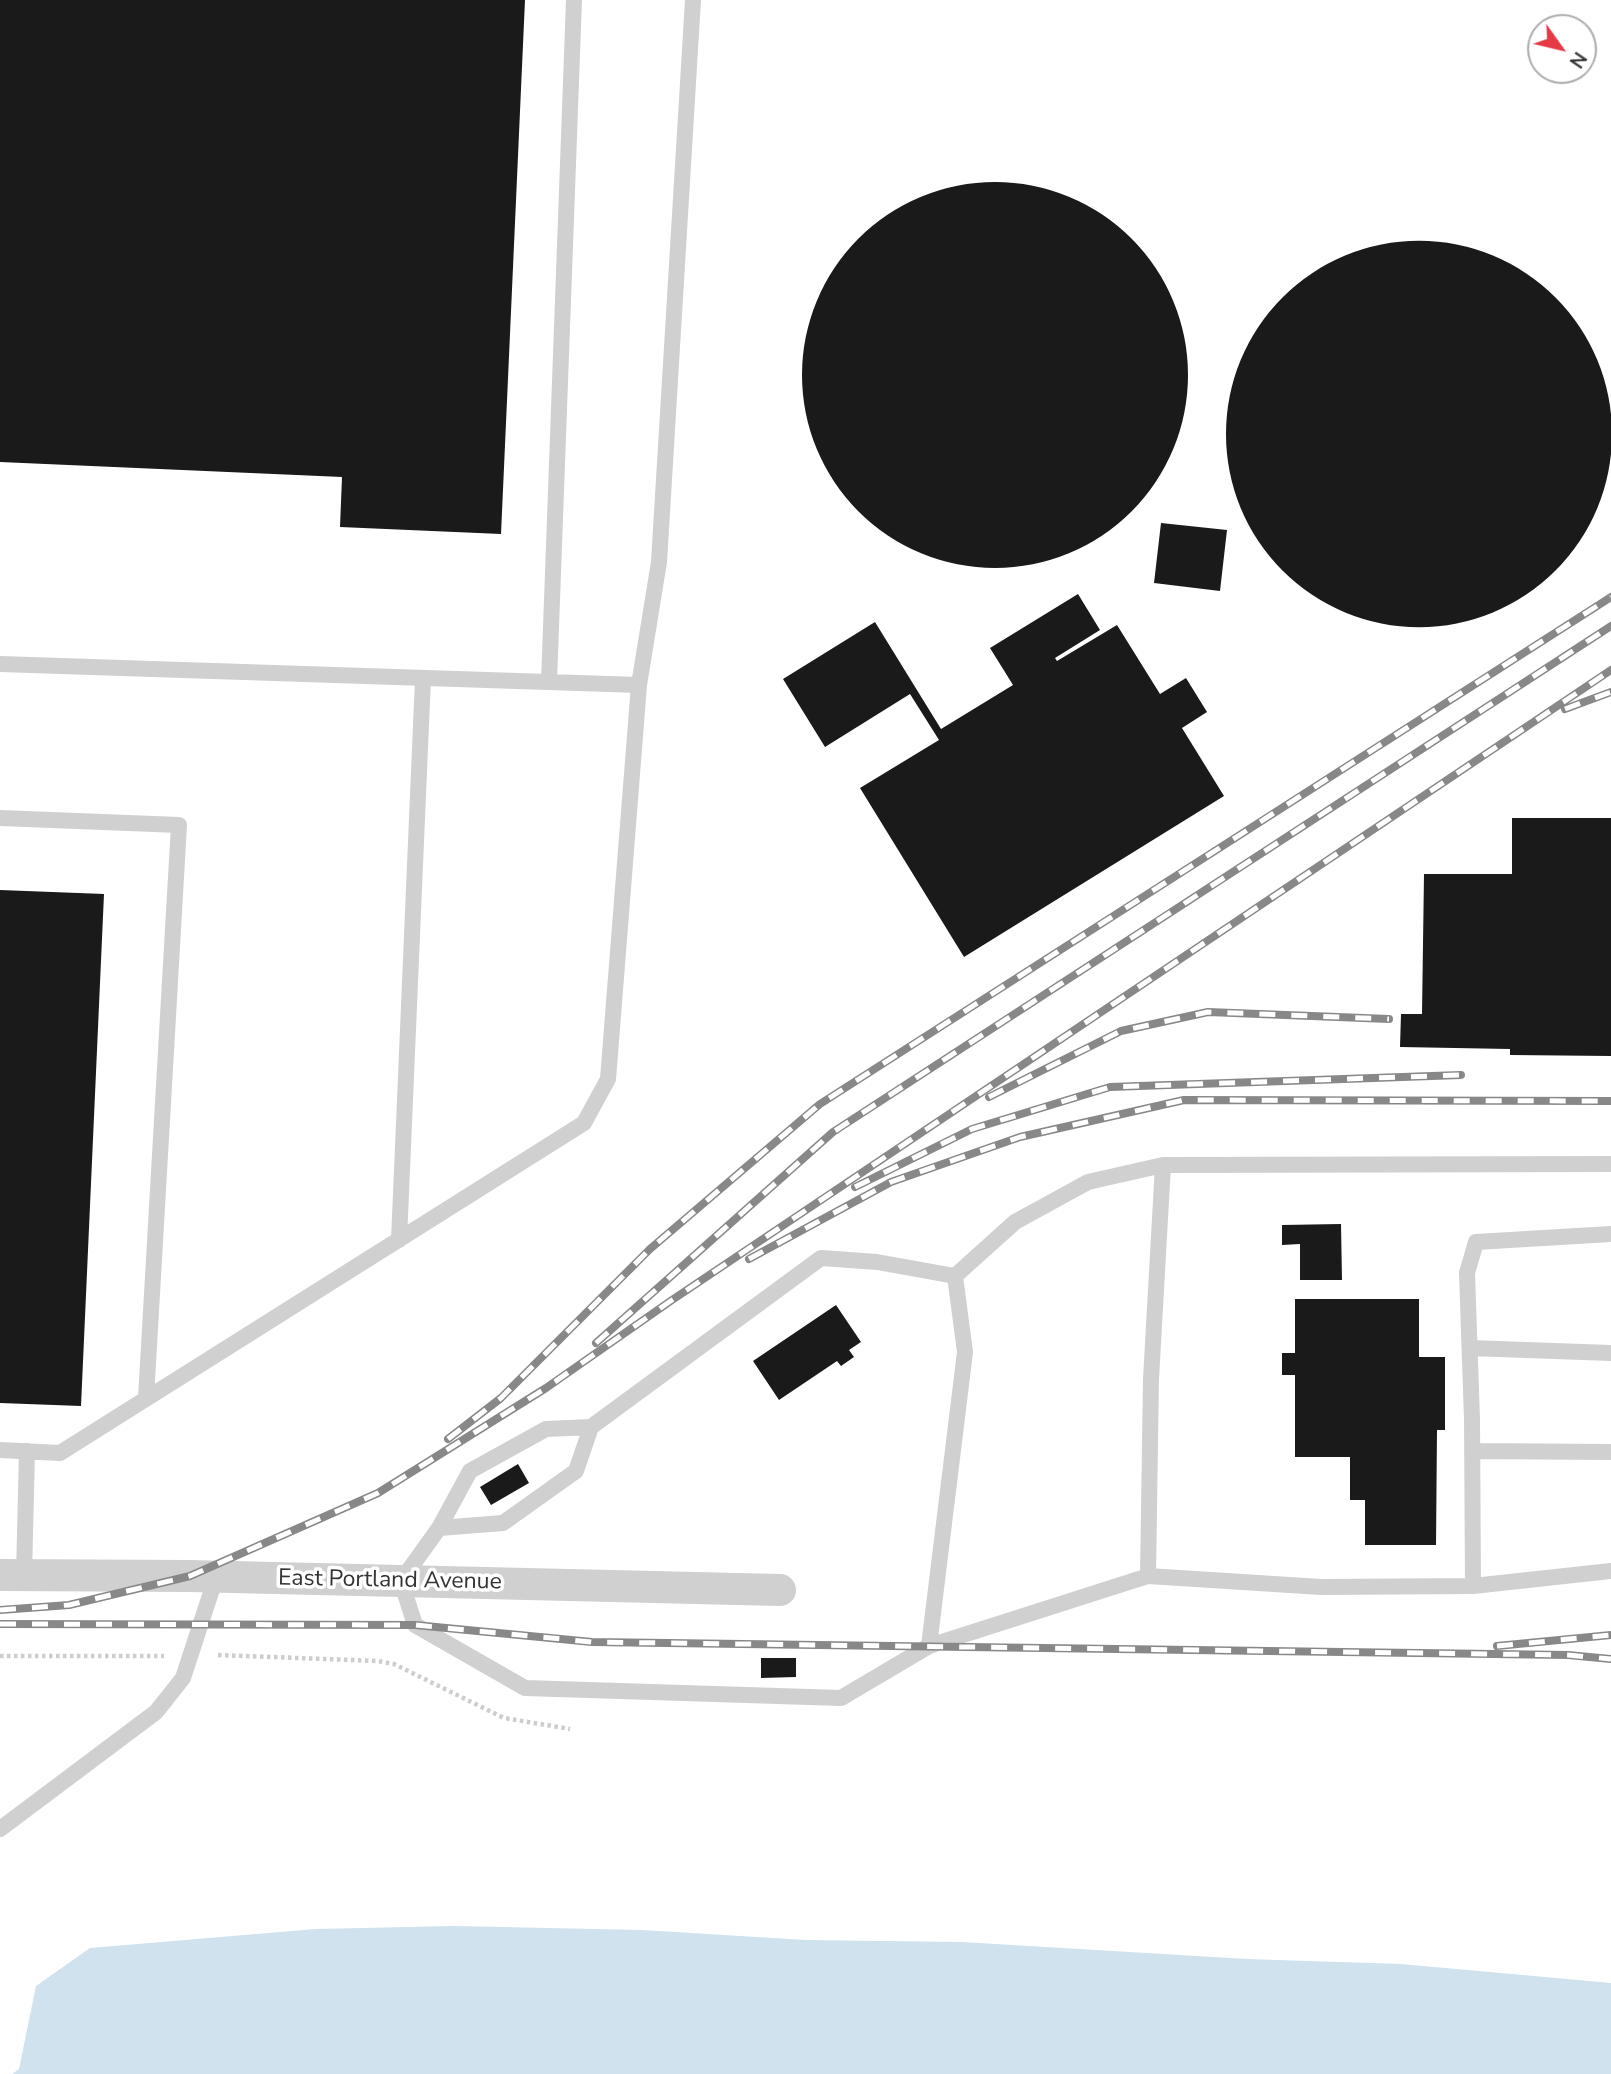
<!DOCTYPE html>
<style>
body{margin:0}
#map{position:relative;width:1611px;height:2074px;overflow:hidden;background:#fff;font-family:"Nunito Sans",sans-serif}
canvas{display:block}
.north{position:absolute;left:1527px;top:14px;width:70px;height:70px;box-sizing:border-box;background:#fff;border:2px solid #adadad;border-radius:50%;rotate:124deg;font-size:19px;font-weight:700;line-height:28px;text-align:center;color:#333}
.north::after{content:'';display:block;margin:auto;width:24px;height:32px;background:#e63946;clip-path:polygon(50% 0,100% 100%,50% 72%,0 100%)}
</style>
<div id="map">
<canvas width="1611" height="2074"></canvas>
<div class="north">N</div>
</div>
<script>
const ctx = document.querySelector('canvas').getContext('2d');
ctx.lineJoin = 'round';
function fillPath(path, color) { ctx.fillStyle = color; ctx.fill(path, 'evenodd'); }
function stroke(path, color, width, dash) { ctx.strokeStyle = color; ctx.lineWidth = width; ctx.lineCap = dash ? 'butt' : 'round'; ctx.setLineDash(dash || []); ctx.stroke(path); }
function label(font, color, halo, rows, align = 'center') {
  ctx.font = font + ' "Nunito Sans",sans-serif'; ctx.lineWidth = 7; ctx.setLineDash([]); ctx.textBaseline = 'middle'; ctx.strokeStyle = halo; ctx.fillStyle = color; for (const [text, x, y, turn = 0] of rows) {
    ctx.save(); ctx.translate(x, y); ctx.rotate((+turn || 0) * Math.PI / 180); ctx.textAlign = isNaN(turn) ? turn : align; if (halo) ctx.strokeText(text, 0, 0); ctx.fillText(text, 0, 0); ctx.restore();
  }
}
fillPath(new Path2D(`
 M454,1926L642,1930L806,1940L962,1942L1247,1959L1401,1964L1611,1983V2074H12L19,2069L36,1986L90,1948L316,1929Z`), '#cfe2ee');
fillPath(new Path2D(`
 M0,0H525L501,534L340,527L342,477L0,462Z
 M802 375a193 193 0 1 1 386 0a193 193 0 1 1-386 0Z
 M1226 434a193 193 0 1 1 386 0a193 193 0 1 1-386 0Z
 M1161,523L1227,530L1220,591L1154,583Z
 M1078,594L1100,630L1055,658L1057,661L1117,625L1160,694L1186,678L1207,712L1182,728L1224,796L964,957L860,788L939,740L910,694L825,747L783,679L875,622L941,729L1013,685L990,648Z
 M1512,818H1611V1056L1510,1055V1049L1400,1047L1401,1014H1422L1424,874H1512Z
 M0,890L104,894L81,1406L0,1403Z
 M1341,1224L1342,1280H1300V1244L1282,1245V1225Z
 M1295,1299H1419V1357H1445V1430H1437L1436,1545H1365V1500H1350V1457H1295V1375H1282V1353H1295Z
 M836,1305L861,1342L849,1350L854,1357L841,1366L837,1361L779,1400L753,1361Z
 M518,1464L529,1483L491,1505L480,1487Z
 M761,1658H796V1677L761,1678Z`), '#1a1a1a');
stroke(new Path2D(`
 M218,1655L378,1661L394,1664L504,1718L570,1729
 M0,1656H164`), '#cdcdcd', 4.5, [3.5, 3.5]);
stroke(new Path2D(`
 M0,664L639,685
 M549,682L574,0
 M0,818L179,825L146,1398
 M1163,1165L1611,1164
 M399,1240L423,678
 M1470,1348L1611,1353
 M591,1427L546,1429L470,1471L439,1528L401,1581L415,1625L525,1688L841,1698L929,1646L1148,1576
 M0,1450L60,1453L584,1123L608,1079L639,685L659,562L693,0
 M1472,1451L1611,1452
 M439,1528L503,1523L576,1471L591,1427L821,1258L877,1262L955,1276L1015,1222L1088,1182L1163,1165L1151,1379L1148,1576L1321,1587L1473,1586L1611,1571
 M24,1575L27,1451
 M1473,1586L1472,1419L1467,1273L1476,1242L1611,1234
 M929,1646L965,1352L955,1276
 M0,1829L156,1712L183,1678L216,1577`), '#d0d0d0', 16);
stroke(new Path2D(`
 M0,1575L190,1576L780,1590`), '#d0d0d0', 32);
const rail = new Path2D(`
 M1565,709L1611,692
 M989,1097L1121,1031L1208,1012L1389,1019
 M855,1187L972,1129L1110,1087L1461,1075
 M749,1259L891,1182L1020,1137L1184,1100L1611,1101
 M596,1343L833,1132L1611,626
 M448,1439L501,1398L650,1249L820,1104L1611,597
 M0,1610L69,1605L190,1576L378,1493L546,1388L672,1300L1611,670
 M0,1624L415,1625L592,1642L1568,1655L1611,1659
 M1497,1646L1611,1635`);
stroke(rail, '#888', 8);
stroke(rail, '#fff', 5, [16]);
label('23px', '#333', '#fff', [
 ["East Portland Avenue",390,1581,1]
]);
</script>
